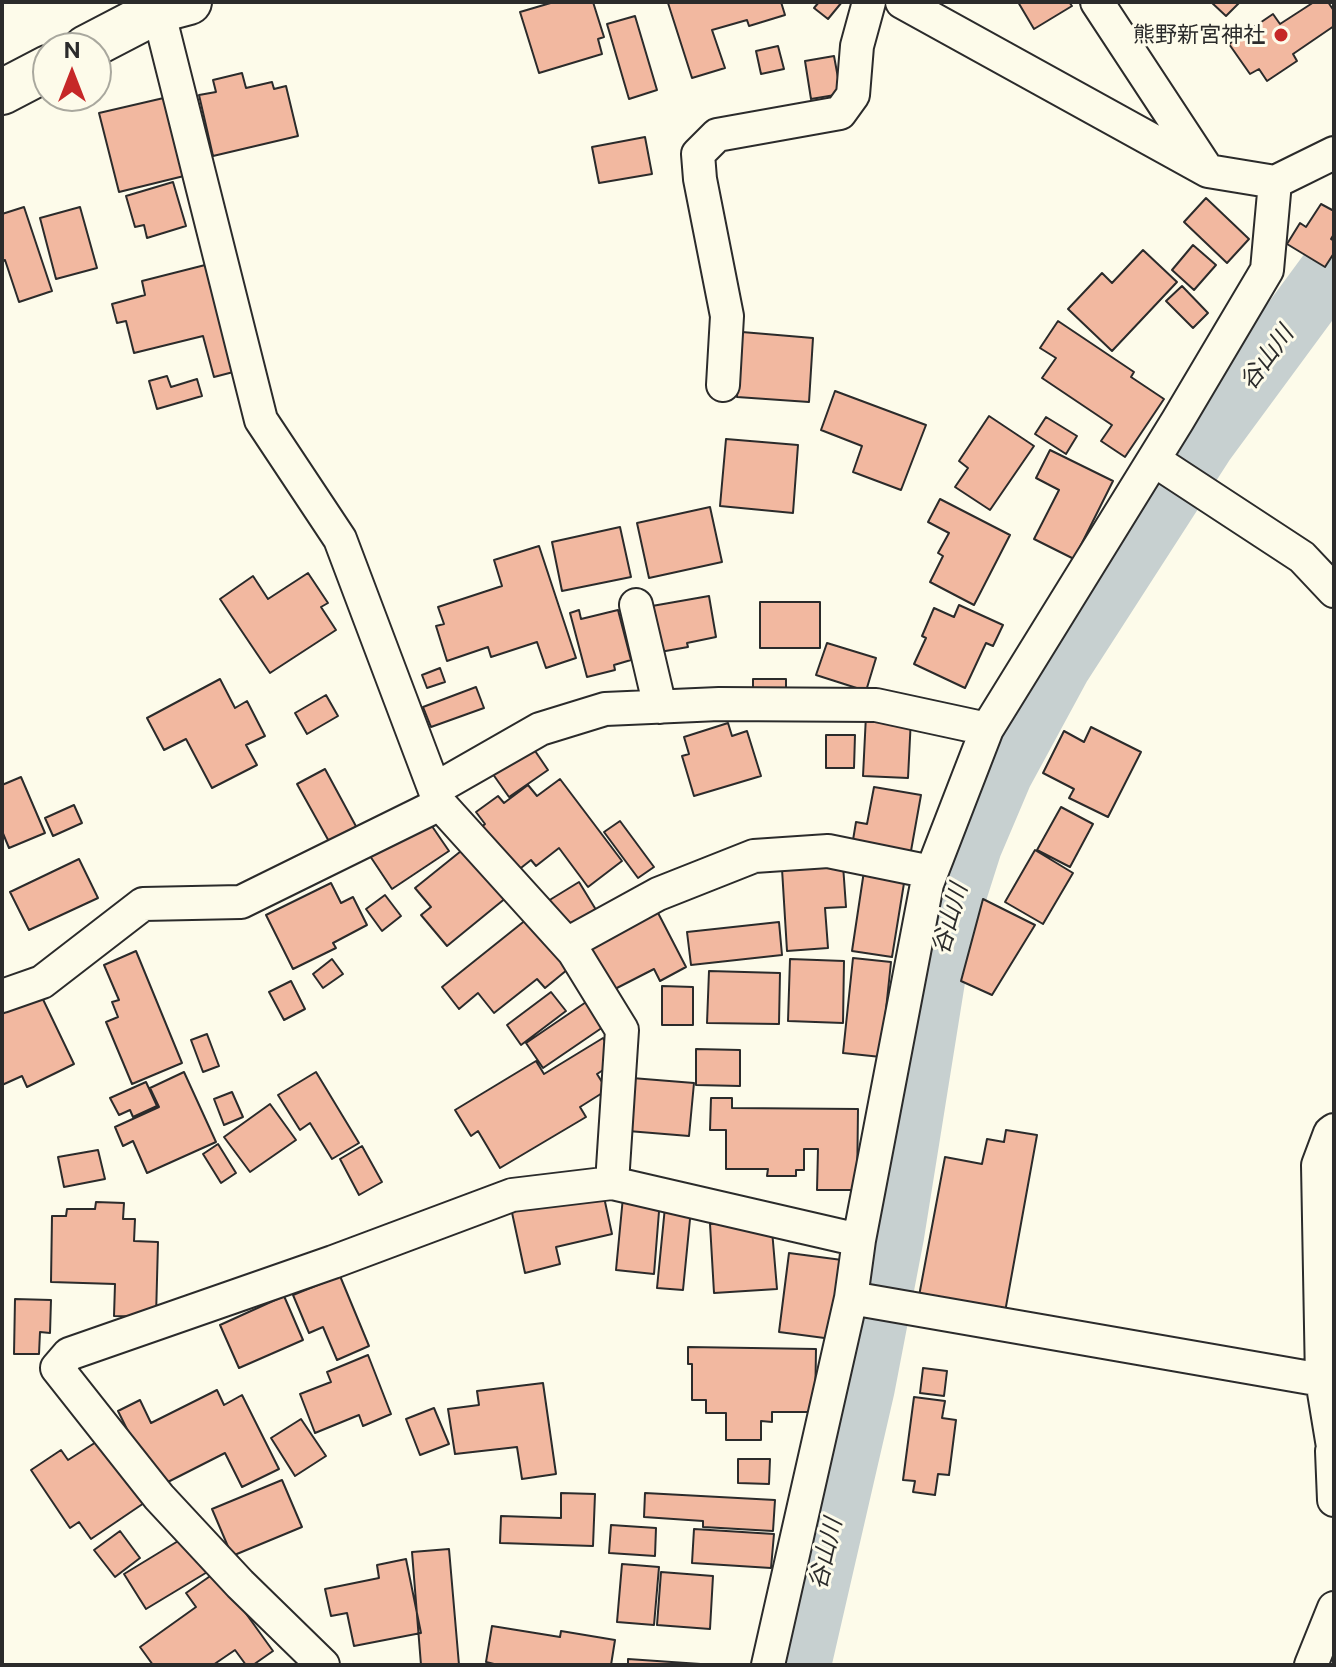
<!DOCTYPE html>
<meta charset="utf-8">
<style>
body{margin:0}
#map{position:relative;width:1336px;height:1667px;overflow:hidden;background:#fdfbea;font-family:"Public Sans",sans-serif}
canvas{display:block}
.frame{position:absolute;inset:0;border:4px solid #2b2b2b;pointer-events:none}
.north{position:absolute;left:32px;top:32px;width:80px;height:80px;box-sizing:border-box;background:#fdfbea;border:2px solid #a9a89e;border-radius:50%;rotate:0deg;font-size:22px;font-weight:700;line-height:32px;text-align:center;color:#2b2b2b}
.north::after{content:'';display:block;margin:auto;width:28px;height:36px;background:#c62828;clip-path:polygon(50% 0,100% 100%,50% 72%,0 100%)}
</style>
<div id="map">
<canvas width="1336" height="1667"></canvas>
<div class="frame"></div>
<div class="north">N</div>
</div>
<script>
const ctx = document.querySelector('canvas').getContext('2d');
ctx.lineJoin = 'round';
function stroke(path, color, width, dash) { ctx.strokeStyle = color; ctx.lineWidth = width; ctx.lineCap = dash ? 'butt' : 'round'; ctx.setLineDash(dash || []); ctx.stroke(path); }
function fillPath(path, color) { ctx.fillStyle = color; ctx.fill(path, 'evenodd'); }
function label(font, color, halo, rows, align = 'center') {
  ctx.font = font + ' "Public Sans","Noto Sans JP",sans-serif'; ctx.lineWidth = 6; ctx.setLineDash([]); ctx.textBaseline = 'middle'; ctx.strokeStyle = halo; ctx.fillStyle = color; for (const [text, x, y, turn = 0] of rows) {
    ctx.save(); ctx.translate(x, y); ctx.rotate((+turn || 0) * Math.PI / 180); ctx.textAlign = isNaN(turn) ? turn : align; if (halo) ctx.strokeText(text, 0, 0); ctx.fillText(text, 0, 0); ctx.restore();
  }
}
stroke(new Path2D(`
 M800,1665L864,1387L893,1236L940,943L971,846L1002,773L1060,666L1205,441L1334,266`), '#c7d0d0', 62);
const building = new Path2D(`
 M554,2H593L604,37L598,39L602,54L539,73L520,12Z
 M671,2H781L785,15L749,26L747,20L712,30L725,68L692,78L668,3Z
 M819,2H842L828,19L814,8Z
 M1018,2H1069L1072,6L1034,29Z
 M1211,2H1240L1226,16Z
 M1314,2H1328L1334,11V26L1293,54L1297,61L1267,81L1259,69L1250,74L1229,44L1273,14L1280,24Z
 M635,16L657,90L629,99L607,24Z
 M778,46L784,69L761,74L756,51Z
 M834,56L841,94L811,99L805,61Z
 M242,73L246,88L272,82L274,89L286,86L298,136L213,156L199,95L216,92L213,80Z
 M168,97L188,175L119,192L99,113Z
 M645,137L652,174L599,183L592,147Z
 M173,182L186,226L147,238L144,225L135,227L126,196Z
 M1206,198L1249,239L1227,263L1184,222Z
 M1321,204L1334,211V234L1331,239L1334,241V253L1325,267L1287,244L1300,223L1306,227Z
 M24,207L52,291L19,302L5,260L2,261V214Z
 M80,207L97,268L56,279L40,218Z
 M1193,245L1216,265L1194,290L1172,270Z
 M1143,250L1177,282L1112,351L1068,309L1102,273L1112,283Z
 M217,262L245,369L214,377L203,336L134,353L126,321L117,323L112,304L145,295L142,281Z
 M1182,286L1208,313L1193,328L1166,301Z
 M1058,321L1134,372L1131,377L1164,399L1125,457L1101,441L1112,425L1042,378L1056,358L1040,348Z
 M742,332L813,338L809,402L737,397Z
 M167,376L171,387L197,379L202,396L157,409L149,381Z
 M835,391L926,425L901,490L853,472L862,446L821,430Z
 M989,416L1034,446L990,510L955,487L968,468L959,461Z
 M1046,417L1077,436L1066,454L1035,434Z
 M726,439L798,445L793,513L720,506Z
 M1050,450L1113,481L1074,559L1034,539L1059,490L1036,478Z
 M940,499L1010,535L974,605L930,582L943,556L938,553L949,533L928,522Z
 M710,507L722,562L649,578L637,523Z
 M620,527L631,577L562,591L552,542Z
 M539,546L576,658L546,668L537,642L491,657L488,647L447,661L436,626L444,624L438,607L502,586L494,560Z
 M308,573L328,603L321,607L336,630L270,673L220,599L253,576L268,599Z
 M709,596L716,637L687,643L688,647L660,652L652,606Z
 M760,602H820V648H760Z
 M959,605L1003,625L993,646L986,643L965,688L914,664L926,638L922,636L934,608L954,617Z
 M579,610L581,619L618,610L631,660L614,665L615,670L587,677L570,613Z
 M827,643L876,658L866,691L816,675Z
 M440,668L445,682L427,688L422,675Z
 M220,679L235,708L247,701L265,736L246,745L257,765L212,788L186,739L164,750L147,718Z
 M753,679H786V695L753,694Z
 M476,687L484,708L431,727L423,707Z
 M326,695L338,716L307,734L295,713Z
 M866,715L911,718L908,778L863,776Z
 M728,723L732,736L747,731L761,776L694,796L682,756L689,754L684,737Z
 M1091,727L1141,752L1108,817L1069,798L1074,789L1043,773L1064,731L1084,742Z
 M826,735H855L854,768H826Z
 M529,742L548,770L509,797L490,770Z
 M325,769L358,830L331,845L297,784Z
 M21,777L45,833L9,848L2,831V785Z
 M560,779L622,861L588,887L559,848L536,866L531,860L512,875L478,830L485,824L476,812L498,796L504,803L528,785L537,796Z
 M874,787L921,795L909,862L851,852L856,822L867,824Z
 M74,805L82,823L53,836L45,818Z
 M1061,807L1093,824L1070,867L1037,850Z
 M425,816L449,851L392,889L368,853Z
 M620,821L654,867L638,878L604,832Z
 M466,847L507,897L447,946L421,915L431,907L415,888Z
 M1035,850L1073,873L1043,924L1005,902Z
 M79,859L98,898L29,930L10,892Z
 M843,865L846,907L825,908L828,948L787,951L782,869Z
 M864,871L905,877L892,957L852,951Z
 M579,882L601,918L570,937L548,901Z
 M331,883L341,903L353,897L367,925L333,943L336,948L293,969L266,915Z
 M385,895L401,916L382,931L366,909Z
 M983,899L1035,925L992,995L961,981Z
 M656,909L686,967L660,981L654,969L611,991L587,945Z
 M532,915L573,965L545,988L537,979L494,1013L478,993L459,1009L442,987Z
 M779,922L782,955L691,965L687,932Z
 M136,951L182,1063L132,1084L106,1022L118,1017L112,1002L119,1000L104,965Z
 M853,958L891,962L881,1057L843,1053Z
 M332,959L343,974L323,988L313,974Z
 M790,959L844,961L843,1023L788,1021Z
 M709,971L780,973L779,1024L707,1023Z
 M291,981L305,1009L284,1020L269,992Z
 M662,986L693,987V1025H662Z
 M38,989L74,1064L27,1087L22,1076L2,1085V1014L4,1013L2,1009Z
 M551,992L566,1011L521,1045L507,1025Z
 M592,998L609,1023L543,1068L526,1043Z
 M207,1034L219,1066L203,1072L191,1040Z
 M603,1038L617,1061L597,1074L607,1090L580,1107L586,1117L500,1168L478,1131L471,1136L455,1110L536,1061L544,1074Z
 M696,1049L740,1050V1086L696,1085Z
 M184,1072L216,1142L147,1173L133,1141L123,1146L115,1127L159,1107L150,1088Z
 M316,1072L359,1143L332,1159L310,1123L300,1130L278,1095Z
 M632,1078L694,1083L689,1136L628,1131Z
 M146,1082L157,1106L133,1117L130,1110L119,1115L110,1098Z
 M232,1092L243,1117L224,1125L214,1099Z
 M711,1098H732V1108L858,1109L857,1190H817L818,1149H804V1170H796V1176H767L768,1169H726V1130H710Z
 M270,1104L296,1140L250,1172L224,1137Z
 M1006,1130L1037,1135L1005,1312L919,1296L945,1157L982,1164L987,1139L1004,1142Z
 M218,1144L236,1173L221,1183L203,1154Z
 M362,1146L382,1182L359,1195L340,1159Z
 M98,1150L105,1179L64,1187L58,1157Z
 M602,1188L612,1234L556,1247L560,1264L525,1273L511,1208Z
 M623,1197L660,1199L654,1274L616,1270Z
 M96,1202L124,1203L123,1219H135L134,1241L158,1242L156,1317L114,1316L115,1284L51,1282L52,1216H66L67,1209H95Z
 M665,1207L691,1209L683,1290L657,1288Z
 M750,1221L772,1230L777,1289L714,1293L710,1224Z
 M789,1253L842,1260L832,1339L779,1332Z
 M340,1276L369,1346L337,1360L323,1327L309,1333L293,1295Z
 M284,1296L303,1340L239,1368L220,1325Z
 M15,1299L51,1300L50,1333L40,1332L39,1354H14Z
 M688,1347L816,1349L815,1412H772V1422L761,1421V1440H726V1413H706V1400H692V1364H688Z
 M368,1355L391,1414L363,1426L359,1415L315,1433L300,1394L331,1382L327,1372Z
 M923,1368L947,1371L944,1396L920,1393Z
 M543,1383L556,1474L522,1479L517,1447L455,1454L448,1409L479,1405L477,1391Z
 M217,1390L224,1405L242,1395L279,1469L242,1487L225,1453L156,1488L118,1411L140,1400L151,1423Z
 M914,1397L945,1401L942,1418L956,1420L949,1475L938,1474L935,1495L913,1492L915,1481L903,1480Z
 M434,1408L449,1444L420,1455L406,1419Z
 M301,1419L326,1456L295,1476L271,1438Z
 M104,1437L147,1501L91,1539L79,1522L70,1528L31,1470L61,1450L68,1460Z
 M738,1459H770L769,1484L738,1483Z
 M282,1480L302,1527L232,1556L212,1509Z
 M561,1493L595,1494L593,1546L500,1543L501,1516L561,1518Z
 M645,1493L775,1500L773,1531L703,1527V1521L644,1517Z
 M611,1525L656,1528L655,1556L609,1553Z
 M694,1529L774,1534L771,1568L692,1563Z
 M120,1531L140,1558L115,1577L94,1550Z
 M188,1535L209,1571L146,1609L124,1574Z
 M449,1549L459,1665H421L412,1552Z
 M406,1559L421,1633L354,1646L347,1613L331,1616L325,1589L379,1578L377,1565Z
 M622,1564L659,1567L654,1625L617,1622Z
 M216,1572L273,1651L253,1665H246L235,1650L213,1665H153L140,1647L196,1607L186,1593Z
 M661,1572L713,1576L710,1629L657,1625Z
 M492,1626L560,1637L561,1631L615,1640L611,1665H498L486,1662Z
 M628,1659L715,1665H628Z`);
fillPath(building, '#f2b8a0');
stroke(building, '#2b2b2b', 2);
const street = new Path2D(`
 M156,2L261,420L340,539L440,804L574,952L622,1030L612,1183L859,1240
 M902,2L1208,171L1275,182L1334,153
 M1097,2L1206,168
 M723,385L727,316L700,179L698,154L717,135L840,113L853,95L857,46L869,2
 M1154,460L1302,557L1334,591
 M636,605L660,707
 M435,789L540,729L605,709L719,704L876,705L987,729
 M567,944L658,894L754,856L828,851L931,872
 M2,996L42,982L143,904L241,902L440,804
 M851,1298L1322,1380L1334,1453
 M1322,1380L1318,1165L1330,1133L1334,1130
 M1332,1451L1334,1500
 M323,1665L240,1584L159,1497L57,1368L69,1354L333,1262L512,1195L612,1183
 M768,1665L851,1298L859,1240L927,884L987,729L1178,420L1267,270L1275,182
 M1311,1665L1334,1608`);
const secondary = new Path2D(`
 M86,48L159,10L189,2
 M2,92L48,68`);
stroke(street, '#2b2b2b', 36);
stroke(secondary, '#2b2b2b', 48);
stroke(street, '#fdfbea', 32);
stroke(secondary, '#fdfbea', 44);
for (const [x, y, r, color] of [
 [1281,35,8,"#c62828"]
]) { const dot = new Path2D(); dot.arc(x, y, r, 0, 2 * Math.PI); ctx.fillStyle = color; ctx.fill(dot); stroke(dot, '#fdfbea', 3); }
label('22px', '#2b2b2b', '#fdfbea', [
 ["熊野新宮神社",1265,35]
], 'right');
label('italic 24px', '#2b2b2b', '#fdfbea', [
 ["谷山川",1267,358,-54],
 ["谷山川",950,919,-74],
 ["谷山川",826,1554,-77]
]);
</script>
